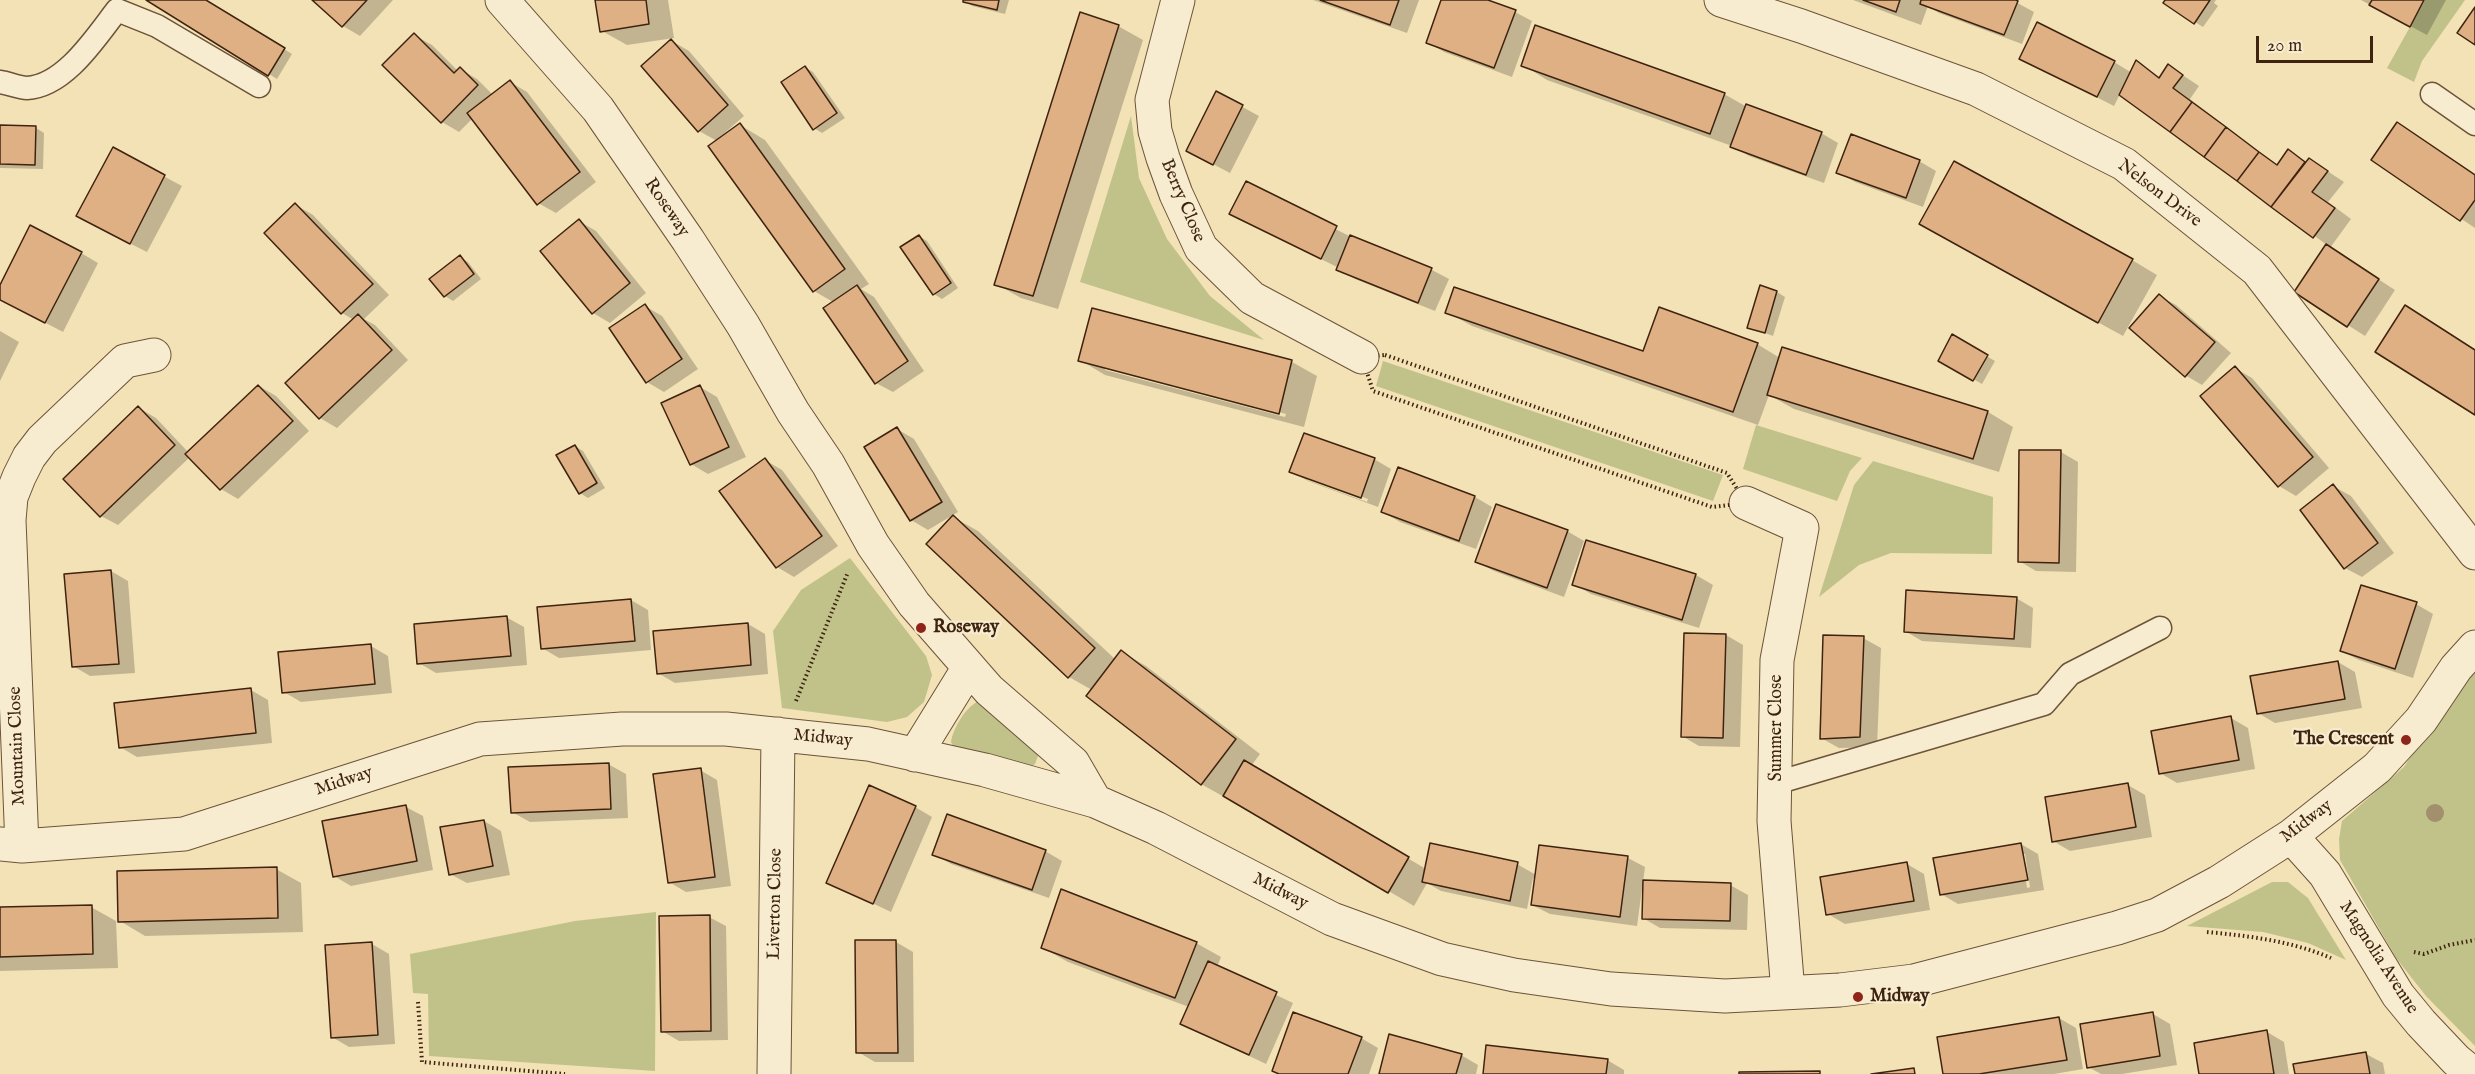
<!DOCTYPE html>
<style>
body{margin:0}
#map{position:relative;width:2475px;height:1074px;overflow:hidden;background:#f3e2b5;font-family:"IM FELL English",serif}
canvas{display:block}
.scale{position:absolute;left:2256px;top:36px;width:117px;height:27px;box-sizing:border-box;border:3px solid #3f2311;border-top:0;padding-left:8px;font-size:18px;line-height:21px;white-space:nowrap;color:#3f2311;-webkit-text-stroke:4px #f7eccf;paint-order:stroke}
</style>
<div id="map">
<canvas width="2475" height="1074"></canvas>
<div class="scale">20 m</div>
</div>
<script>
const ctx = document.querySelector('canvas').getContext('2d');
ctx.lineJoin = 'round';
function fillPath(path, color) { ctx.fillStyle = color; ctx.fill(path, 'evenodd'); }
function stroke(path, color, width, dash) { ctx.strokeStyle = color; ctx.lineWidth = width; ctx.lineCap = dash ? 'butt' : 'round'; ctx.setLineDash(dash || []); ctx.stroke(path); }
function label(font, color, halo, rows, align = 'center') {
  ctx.font = font + ' "IM FELL English",serif'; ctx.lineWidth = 4.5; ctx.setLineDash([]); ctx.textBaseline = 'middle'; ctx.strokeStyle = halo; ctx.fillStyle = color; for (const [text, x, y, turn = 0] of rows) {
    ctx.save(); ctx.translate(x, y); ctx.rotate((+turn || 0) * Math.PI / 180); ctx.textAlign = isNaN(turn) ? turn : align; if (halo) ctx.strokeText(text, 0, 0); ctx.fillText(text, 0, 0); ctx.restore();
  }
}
fillPath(new Path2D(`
 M2425,0H2465L2422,61L2414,82L2387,68Z
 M1131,116L1139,178L1167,239L1210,296L1264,340L1080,282Z
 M1383,361L1723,475L1713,501L1376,386Z
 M1756,425L1862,458L1850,471L1837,501L1743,469Z
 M1873,461L1993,497L1992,554L1891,553L1859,565L1819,597L1854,485Z
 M850,558L926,656L932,675L924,702L907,717L887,722L782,708L773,631L801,590Z
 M2475,665V1046L2426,996L2396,958L2340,860L2339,839L2342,821L2404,767L2429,727Z
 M977,702L987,708L1035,749L1038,756L1035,764L1029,768L953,746L951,742C953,729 965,708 977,702Z
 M2272,882H2288L2308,898L2346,960L2308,943L2263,932L2187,926Z
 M656,912L655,1071L429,1056L428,994L413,993L410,954L575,921Z`), '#c0c28a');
fillPath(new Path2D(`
 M149,0H204L292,54L277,79Z
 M314,0H393L360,36L343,26Z
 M597,0H668L674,38L627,45L602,31Z
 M965,0H1009L1005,14L972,6Z
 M1313,0H1419L1407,33Z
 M1443,0H1484L1515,12L1532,21L1512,77L1444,52L1427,42Z
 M1853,0H2012L2034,12L2022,44L1939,13L1928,6L1921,25Z
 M2167,0H2216L2214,3L2218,6L2203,27L2165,3Z
 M2361,0H2446L2427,35Z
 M1118,26L1143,40L1058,309L1021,298L996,284Z
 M414,35L432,45L458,71L460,69L477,79L493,95L510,82L527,92L596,182L556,213L538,203L473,118L459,132L442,122Z
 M672,41L689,51L744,116L721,136L722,138L740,125L765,140L869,284L861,289L874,297L924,371L893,392L876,383L833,302L814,291L717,141L699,131Z
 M2021,59L2114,62L2132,73L2137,62L2161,78L2169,66L2199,86L2190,99L2267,158L2278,165L2289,151L2307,162L2309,159L2344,182L2328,202L2351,219L2330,248L2395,290L2365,336L2296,292L2327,245L2120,94L2114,106Z
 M1523,65L1724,94L1747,107L1821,133L1838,143L1824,183L1749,156L1732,146L1547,80Z
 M805,67L813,72L845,118L822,133L814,128Z
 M1217,93L1259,116L1230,173L1205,160Z
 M2397,124L2475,175V228L2373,160Z
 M0,127L36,128L44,133L43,169L0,168Z
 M113,149L182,186L147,252L95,226Z
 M1919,161L1936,171L1923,207L1855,182L1838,172Z
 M1246,183L1353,238L1432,270L1449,279L1435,311L1355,279L1339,268L1248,223Z
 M296,205L313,215L389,295L364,319L375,325L408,360L337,428L320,418L287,383L354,320L342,313Z
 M579,221L596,231L646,293L610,323L593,313Z
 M919,236L927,241L958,288L942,299L934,294Z
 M1945,238L2132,260L2157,275L2123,336Z
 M81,253L98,263L63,332L0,299V288Z
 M460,257L468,262L481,279L453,301L445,296Z
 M1777,292L1785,297L1773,336L1749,327Z
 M2159,296L2176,305L2231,353L2202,385L2185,375Z
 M645,306L662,316L698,369L664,392L647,382Z
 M1094,310L1292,362L1317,376L1304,427L1105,375L1080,360ZM1105,367L1286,414L1285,417L1105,370Z
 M1447,312L1644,353L1757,344L1780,358L1783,349L1988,412L2013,427L1999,472L1794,409L1769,395L1758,425L1472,326Z
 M0,331L19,342L0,381Z
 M1953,337L1995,361L1982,384L1940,360Z
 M2235,368L2252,378L2329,468L2296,496L2279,486Z
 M259,386L276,396L309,431L238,499L221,489L190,457L118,525L101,516L139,408L156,418L189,453Z
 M700,387L717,397L746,457L708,474L691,464Z
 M897,429L914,439L958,512L928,530L911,520Z
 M575,446L583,451L605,488L588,498L580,493Z
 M2061,452L2078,462L2076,572L2036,571L2019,561Z
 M1374,459L1391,469L1378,507L1308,481L1291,471ZM1307,477L1368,499L1367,502L1307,480Z
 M765,460L782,470L838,546L794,577L777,567Z
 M1399,469L1475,497L1492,507L1476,549L1400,522L1383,512Z
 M2333,486L2351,496L2394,553L2362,577L2345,568Z
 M953,517L978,531L1116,660L1122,652L1146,666L1260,754L1251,766L1426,869L1517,864L1536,875L1540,846L1628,858L1645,867L1643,882L1730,885L1748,895L1747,930L1660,928L1643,918L1644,889H1642L1637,926L1550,914L1532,905L1536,878H1533L1527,909L1441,891L1427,883L1414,906L1227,796L1226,798L1201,784L1092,690L1069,677Z
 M1567,531L1584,541L1564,597L1494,571L1477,562Z
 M1587,541L1696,575L1713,585L1699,628L1591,594L1574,584Z
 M111,571L128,581L135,673L90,676L73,666Z
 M2016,598L2033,608L2031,648L1922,641L1905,631Z
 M631,600L648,610L651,650L559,658L542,648Z
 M2416,604L2433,614L2413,678L2359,660L2341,651Z
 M506,617L524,627L527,665L436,673L419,663Z
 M748,624L765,634L768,674L675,683L658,673Z
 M1726,635L1743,645L1740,747L1699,746L1682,736Z
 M1863,638L1881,648L1877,747L1839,748L1821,738Z
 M371,646L388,656L392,693L301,702L284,692Z
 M2338,662L2355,672L2362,708L2275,723L2258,713Z
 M251,690L268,700L272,743L137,757L120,747Z
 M2231,718L2248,728L2255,769L2177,783L2160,773Z
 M608,764L626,774L628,818L530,822L512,812Z
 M700,770L717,780L731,886L686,892L669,882Z
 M2128,785L2145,795L2152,837L2070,851L2053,841Z
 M406,807L423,816L433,870L351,886L334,876Z
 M915,807L932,817L891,912L828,882Z
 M484,821L501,831L510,875L467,883L450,874Z
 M2021,844L2038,854L2044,890L1958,904L1941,894ZM2022,854H2025L2030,887L2027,888Z
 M1045,851L1062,861L1049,898L951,864L934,854Z
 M1907,864L1924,874L1930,910L1845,924L1828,914Z
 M276,869L301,883L303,932L145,936L120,921Z
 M91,907L116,921L118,968L0,971V909Z
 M709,917L726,926L728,1040L679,1041L662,1031Z
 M896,942L913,952L914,1062H875L858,1052Z
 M1196,943L1221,957L1217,967L1293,1003L1266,1064L1182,1024L1189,1007L1068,962L1043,948Z
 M372,944L389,954L395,1044L349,1047L332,1037Z
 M2153,1014L2170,1024L2177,1065L2122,1074H2101L2088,1067Z
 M2059,1018L2076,1028L2083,1069L2054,1074H1944Z
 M2267,1032L2284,1042L2289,1074H2200Z
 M1361,1038L1378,1048L1369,1074H1280Z
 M2366,1054L2383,1063L2385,1074H2296Z
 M1461,1055L1478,1065L1476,1074H1380Z
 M1607,1060L1624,1070V1074H1485Z`), '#0003');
const building = new Path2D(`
 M146,0H206L285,48L268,76Z
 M312,0H367L342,27Z
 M595,0H646L649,24L600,32Z
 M963,0H999L997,10L963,2Z
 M1320,0H1399L1390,25Z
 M1441,0H1488L1516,10L1494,68L1426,43Z
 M1863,0H1900L1896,12Z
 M1921,0H2016L2018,1L2004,35L1920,4Z
 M2165,0H2210L2194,24L2163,3Z
 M2372,0H2424L2410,27L2369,5Z
 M2475,7V45L2457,33Z
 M1080,12L1119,25L1033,296L994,285Z
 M2037,22L2115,61L2097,97L2019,59Z
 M1535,25L1725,93L1710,134L1521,66Z
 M414,33L454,73L460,67L478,85L441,123L382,65Z
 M671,39L728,105L698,132L641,66Z
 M2136,60L2159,78L2168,64L2183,75L2173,88L2192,102L2170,132L2119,95Z
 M805,66L837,113L813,130L781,82Z
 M510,80L580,172L537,205L467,113Z
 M1216,91L1243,105L1213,165L1186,151Z
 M2192,102L2226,127L2204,157L2170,132Z
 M1746,104L1822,132L1806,175L1730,147Z
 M2397,122L2475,175V200L2460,221L2371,160Z
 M740,123L845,269L813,292L708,146Z
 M0,125L36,126L35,165L0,164Z
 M2226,127L2259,152L2237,181L2204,157Z
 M1851,134L1920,160L1906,198L1836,173Z
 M113,147L165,175L130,244L76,216Z
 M2288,149L2305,162L2271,207L2237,181L2259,152L2277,165Z
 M2309,158L2328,171L2312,192L2335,208L2313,238L2271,207Z
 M1954,161L2133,259L2098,323L1919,224Z
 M1246,181L1337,226L1321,259L1229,214Z
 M295,203L373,284L341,314L264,233Z
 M579,219L630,283L592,314L540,251Z
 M30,225L82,252L45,323L0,300V285Z
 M919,235L951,283L933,295L900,247Z
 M1350,235L1432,268L1418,303L1336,270Z
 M2326,244L2379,279L2347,327L2294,292Z
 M460,255L474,274L444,297L429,279Z
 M857,285L908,361L875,384L823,308Z
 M1760,285L1777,291L1765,333L1747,328Z
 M1454,287L1643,351L1659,307L1758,343L1733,412L1445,313Z
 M2159,294L2215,342L2185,377L2129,328Z
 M645,304L682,359L646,383L609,328Z
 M2405,305L2475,350V415L2375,352Z
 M1092,308L1292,360L1279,414L1078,361Z
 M358,314L392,350L319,419L285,383Z
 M1952,334L1988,355L1973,381L1938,361Z
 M1782,347L1988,411L1973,459L1767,395Z
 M2235,366L2313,457L2278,487L2200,396Z
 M258,385L293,421L220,490L185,454Z
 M700,385L729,447L690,465L661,403Z
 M138,406L175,445L100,517L63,479Z
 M897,427L942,502L910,521L864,447Z
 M1304,433L1375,458L1361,498L1289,472Z
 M575,445L597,483L579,494L556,455Z
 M2019,450H2061L2059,563L2018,562Z
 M765,458L822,536L776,568L719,491Z
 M1398,467L1475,496L1459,541L1381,512Z
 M2333,484L2378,543L2344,569L2300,510Z
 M1496,504L1568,530L1547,588L1475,562Z
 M953,515L1095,648L1068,678L926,544Z
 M1586,540L1696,574L1682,620L1572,585Z
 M111,570L119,664L72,667L64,574Z
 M2361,585L2417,602L2395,669L2340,651Z
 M1906,590L2017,597L2014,639L1904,632Z
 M631,599L635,641L541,649L537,607Z
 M507,616L511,656L417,664L414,624Z
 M748,623L751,665L657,674L653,631Z
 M1684,633L1726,634L1723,738L1681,737Z
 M1823,635L1864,636L1860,737L1820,739Z
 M371,644L375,684L282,693L278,652Z
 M1121,650L1236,739L1201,785L1086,696Z
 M2338,661L2345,699L2257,714L2250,676Z
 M251,688L256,733L119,748L114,703Z
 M2231,716L2239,760L2159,774L2151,731Z
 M1244,760L1409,857L1388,893L1223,796Z
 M609,763L611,809L511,813L508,767Z
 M701,768L715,877L668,883L653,774Z
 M2128,783L2136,827L2052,842L2045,797Z
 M869,785L916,806L873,904L826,883Z
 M406,805L417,861L333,877L322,821Z
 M947,814L1046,850L1032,890L932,855Z
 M484,820L493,866L449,875L440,827Z
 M1430,843L1518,862L1510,901L1422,882Z
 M2021,843L2028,880L1940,895L1933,858Z
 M1539,845L1628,856L1620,917L1531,905Z
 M1907,862L1914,901L1826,915L1820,877Z
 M277,867L278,918L118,922L117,871Z
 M1643,880L1731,883L1730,921L1642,919Z
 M1061,889L1197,942L1175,998L1041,948Z
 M92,905L93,954L0,957V907Z
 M710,915L711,1031L661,1032L659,916Z
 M855,940H896L898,1053H856Z
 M372,942L378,1035L331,1038L325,945Z
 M1208,961L1277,992L1249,1055L1180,1024Z
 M1293,1012L1362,1037L1348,1074H1279L1272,1071Z
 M2153,1012L2160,1056L2087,1068L2080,1024Z
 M2059,1017L2067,1060L1979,1074H1943L1937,1037Z
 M2267,1030L2274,1074H2199L2194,1043Z
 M1389,1034L1462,1054L1456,1074H1379Z
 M1486,1045L1608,1059L1606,1074H1483Z
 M2366,1052L2370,1074H2295L2293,1064Z
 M1914,1068L1915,1074H1871Z
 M1820,1071V1074H1739V1072Z`);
fillPath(building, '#dfb083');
stroke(building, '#3f2311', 1.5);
const lane = new Path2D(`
 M0,82C8,83 19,88 27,88C65,86 96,37 117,10L157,26L259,86
 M2432,94L2475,124
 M1776,783L2044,704L2070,674L2160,628`);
const street = new Path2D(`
 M502,0L598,109L688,240L743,325L793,412L828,464L873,545L914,604L989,690L1073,763L1095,801
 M1178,0L1152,100L1155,131L1163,158L1176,194L1201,248L1252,298L1362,357
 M1721,0L1801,26L1976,89L2124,164L2257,270L2475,553
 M1746,503L1802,528L1777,660L1774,821L1788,992
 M915,755L968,669
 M2291,836L2325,874L2398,995L2421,1023L2456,1060L2473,1074
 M0,844L22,846L184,834L480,739L622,729H726L868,744L985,770L1095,801L1156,828L1332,919L1442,959L1514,975L1611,989L1725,996L1840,990L1914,981L2117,928L2157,915L2219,882L2291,836L2377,768L2421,720L2456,668L2475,647
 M22,846L9,520L11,497L19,477L29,457L42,440L125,361L154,355
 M774,1074L778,734`);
stroke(lane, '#6c533a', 25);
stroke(street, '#6c533a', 35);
stroke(new Path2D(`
 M1385,355L1727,473L1746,503L1712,507L1373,391L1362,357Z
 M796,701L848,572
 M2207,932C2250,936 2291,941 2331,958
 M2414,952L2424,954L2449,945L2475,940
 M418,1002L422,1062L565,1074`), '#3f2311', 4, [1.5, 3]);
stroke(lane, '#f7eccf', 22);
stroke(street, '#f7eccf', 33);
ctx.fillStyle = '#a28f6b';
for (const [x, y] of [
 [2435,813]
]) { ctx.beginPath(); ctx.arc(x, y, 9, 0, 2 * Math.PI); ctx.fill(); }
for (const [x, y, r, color] of [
 [921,628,6,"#8f2418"],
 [2406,740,6,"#8f2418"],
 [1858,997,6,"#8f2418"]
]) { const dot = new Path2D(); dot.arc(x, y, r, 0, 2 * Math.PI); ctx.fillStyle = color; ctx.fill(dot); stroke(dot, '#f7eccf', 2); }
label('18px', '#3f2311', '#f7eccf', [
 ["Nelson Drive",2159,194,37],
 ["Berry Close",1182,201,67],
 ["Roseway",666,208,56],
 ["Summer Close",1777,728,-90],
 ["Midway",823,739,6],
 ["Mountain Close",18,746,-92],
 ["Midway",344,782,-18],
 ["Midway",2307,822,-37],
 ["Midway",1280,892,27],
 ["Liverton Close",776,904,-89],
 ["Magnolia Avenue",2378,958,57]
]);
label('bold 18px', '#3f2311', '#f7eccf', [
 ["Roseway",933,628],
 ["The Crescent",2394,740,"right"],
 ["Midway",1870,997]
], 'left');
</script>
